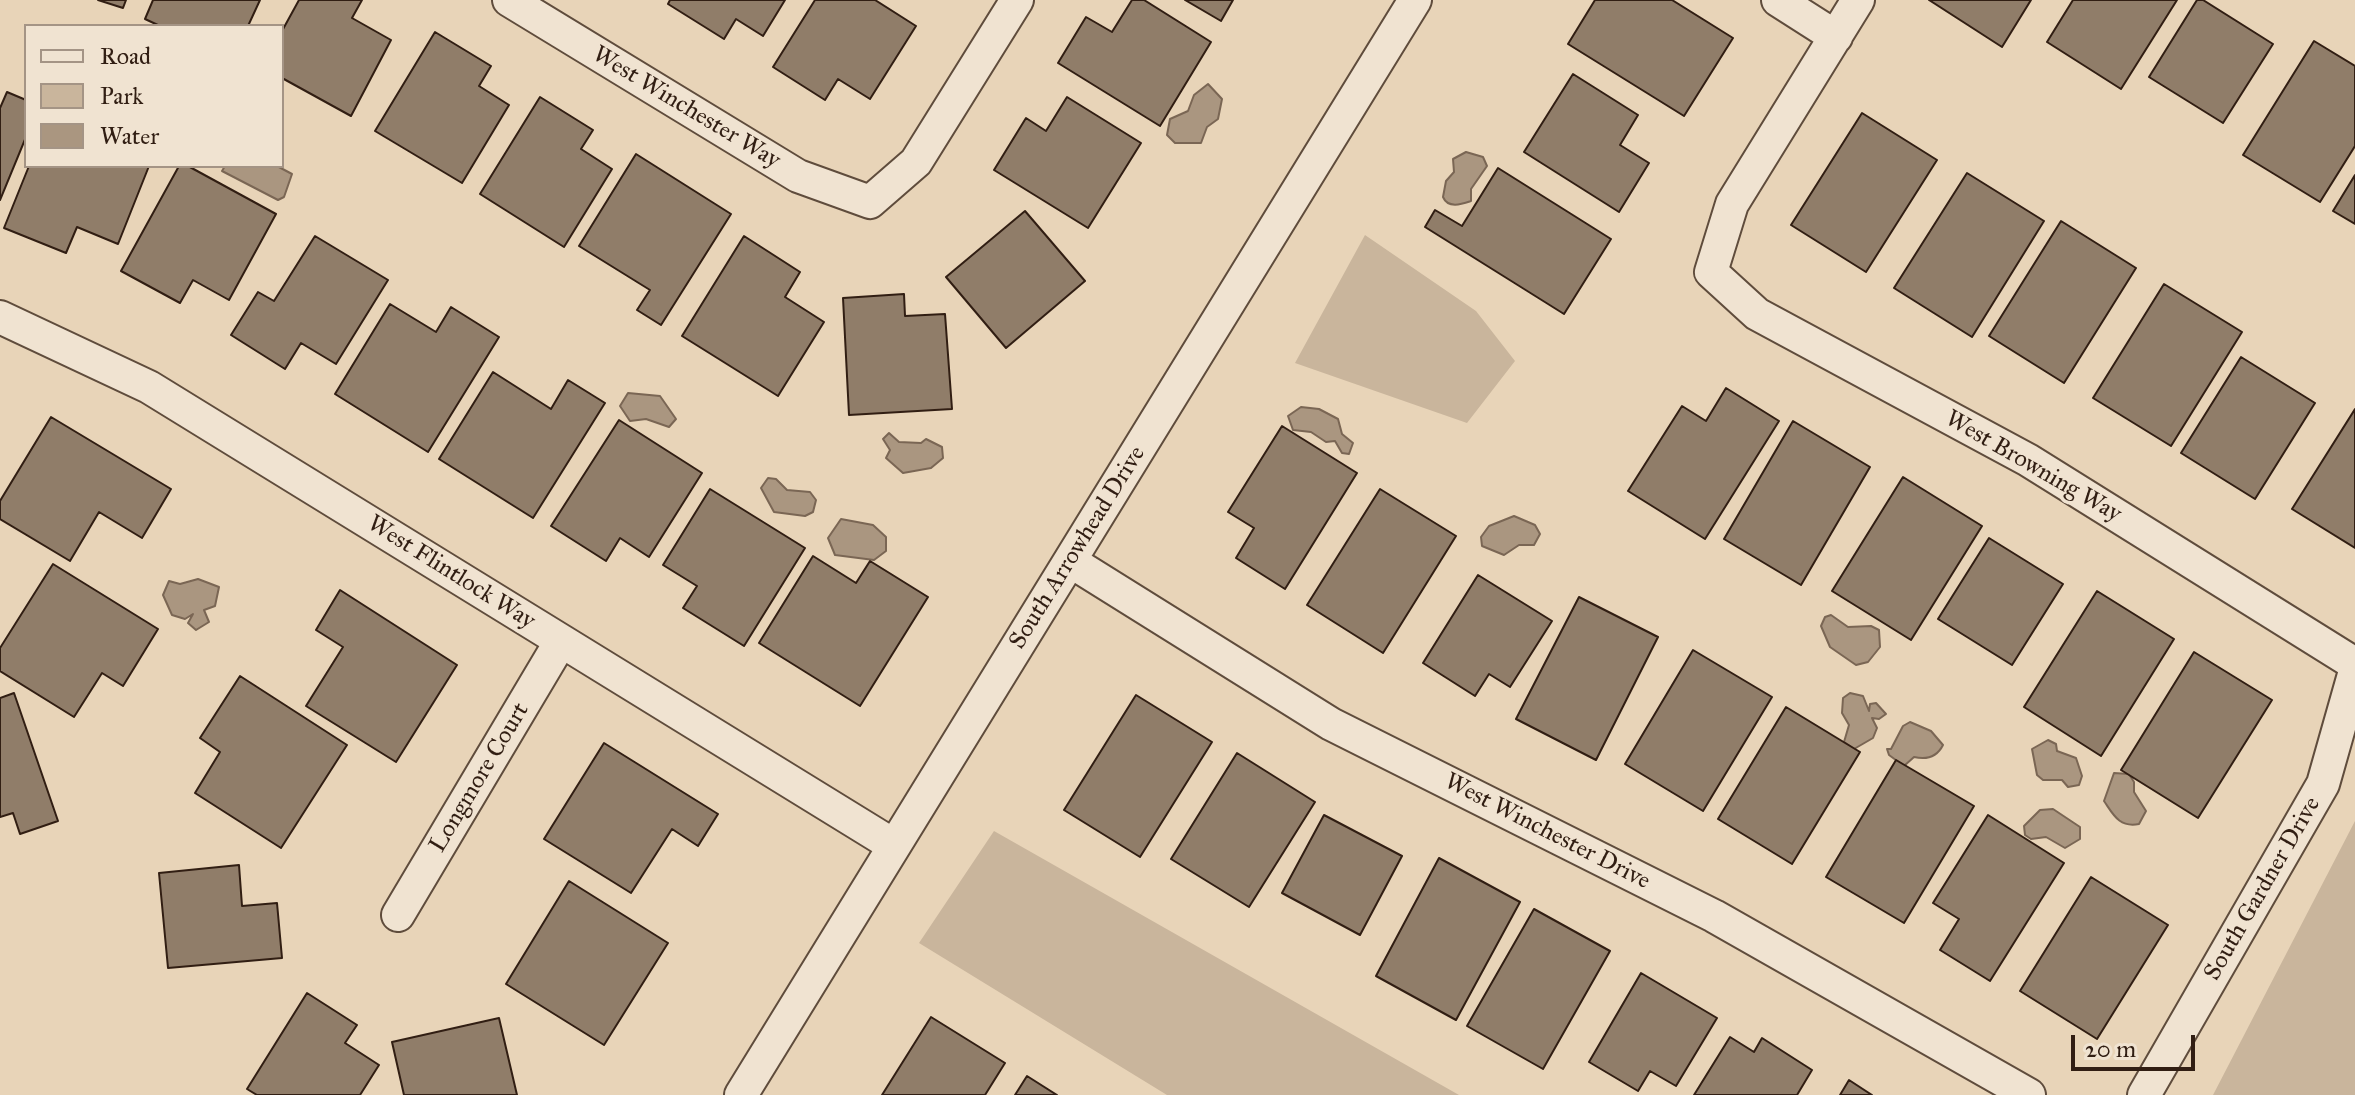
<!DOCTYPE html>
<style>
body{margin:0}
#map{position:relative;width:2355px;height:1095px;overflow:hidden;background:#e8d4b8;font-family:"IM FELL Great Primer",serif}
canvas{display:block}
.legend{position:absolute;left:24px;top:24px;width:260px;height:144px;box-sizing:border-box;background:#f0e3d1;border:2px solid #a49485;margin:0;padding:10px 14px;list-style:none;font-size:24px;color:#311e13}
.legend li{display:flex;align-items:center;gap:16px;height:40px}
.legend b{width:40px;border:2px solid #a49485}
.scale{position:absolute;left:2071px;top:1035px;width:124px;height:36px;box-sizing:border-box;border:4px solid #311e13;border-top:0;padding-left:10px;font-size:24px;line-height:28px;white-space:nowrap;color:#311e13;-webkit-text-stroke:6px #f0e3d1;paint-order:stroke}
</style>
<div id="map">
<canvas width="2355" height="1095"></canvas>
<ul class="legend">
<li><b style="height:10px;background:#f0e3d1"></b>Road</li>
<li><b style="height:22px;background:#c9b59c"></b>Park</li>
<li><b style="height:22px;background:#aa9680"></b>Water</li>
</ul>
<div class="scale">20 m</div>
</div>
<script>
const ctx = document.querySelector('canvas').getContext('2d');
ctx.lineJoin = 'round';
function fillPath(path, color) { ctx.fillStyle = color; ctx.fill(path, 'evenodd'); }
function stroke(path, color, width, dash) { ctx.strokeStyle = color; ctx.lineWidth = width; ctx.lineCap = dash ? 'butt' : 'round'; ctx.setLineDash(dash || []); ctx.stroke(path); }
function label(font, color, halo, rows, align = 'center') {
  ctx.font = font + ' "IM FELL Great Primer",serif'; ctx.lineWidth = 7; ctx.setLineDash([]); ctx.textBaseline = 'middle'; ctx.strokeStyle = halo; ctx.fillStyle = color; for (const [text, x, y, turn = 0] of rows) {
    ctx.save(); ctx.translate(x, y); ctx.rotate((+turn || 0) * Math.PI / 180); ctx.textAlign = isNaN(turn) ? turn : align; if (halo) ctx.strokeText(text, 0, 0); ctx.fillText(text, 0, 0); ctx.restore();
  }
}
fillPath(new Path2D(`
 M1365,235L1476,311L1515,361L1467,423L1295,363Z
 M2355,821V1095H2213Z
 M994,831L1459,1095H1167L919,943Z`), '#c9b59c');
const water = new Path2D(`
 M1208,84L1222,99L1218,119L1207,127L1201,143H1175L1167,135L1170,119L1188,111L1194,95Z
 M1466,152L1483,157L1487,166L1471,189V201C1462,204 1448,209 1443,197L1446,181L1454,172L1453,159Z
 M225,166H277L292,174L284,197L278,200L222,171Z
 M628,393L660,396L676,419L669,427L646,419L630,421L620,406Z
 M1301,407L1319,409L1338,419L1342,434L1353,443L1349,454L1342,453L1335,441L1326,442L1311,432L1293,430L1288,416Z
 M889,433L899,442L921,443L926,439L942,447L943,458L931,468L903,473L886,458L890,450L883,439Z
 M768,478L776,479L787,490L810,492L816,500L813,512L805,516L774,512L761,488Z
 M1514,516L1535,525L1540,534L1534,545H1519L1504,555L1482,546L1481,537L1489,526Z
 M841,519L873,525L886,537V551L874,560L835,555L828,538Z
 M198,579L219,587L215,606L204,610L209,622L196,630L188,623L193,614L185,619L172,615L163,595L169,581L180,584Z
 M1831,615L1848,627L1871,626L1879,630L1880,647L1868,662L1856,665L1830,647L1821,626L1825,617Z
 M1850,693L1863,696L1869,711L1870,704L1876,703L1886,714L1879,719L1872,718L1877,728L1873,738L1854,749L1844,742L1849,725L1842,713L1843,698Z
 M1910,722L1931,731L1943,745C1937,757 1927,760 1914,757L1904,766L1889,755L1887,749H1891L1903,726Z
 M2048,740L2056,744L2057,751L2076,758L2082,776L2079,785L2068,787L2062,780H2043L2037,775L2032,749Z
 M2114,773L2129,774L2134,782V792L2146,811L2139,824C2119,828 2113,814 2104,801Z
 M2053,809L2080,827V839L2065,848L2046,837L2031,839L2025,835L2024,826L2040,810Z`);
fillPath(water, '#aa9680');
stroke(water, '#7a6654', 2);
const building = new Path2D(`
 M98,0H126L123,8Z
 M153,0H260L248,26H160L145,19Z
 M299,0H362L352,18L391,40L351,116L282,78V31Z
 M670,0H785L763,36L736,19L724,39L668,4Z
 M815,0H875L916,26L870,99L838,79L825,100L773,67Z
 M1132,0H1144L1211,42L1160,126L1058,63L1086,17L1112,32Z
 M1185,0H1233L1221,21Z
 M1595,0H1672L1733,38L1684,116L1568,44Z
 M1929,0H2031L2002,47Z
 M2073,0H2177L2121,89L2047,42Z
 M2197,0H2203L2273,44L2223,123L2149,77Z
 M435,32L491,66L479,86L509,105L462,183L375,131Z
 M2314,41L2355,66V146L2320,202L2243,155Z
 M1573,74L1638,115L1620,145L1649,163L1619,212L1524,152Z
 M7,92L26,100V137L0,200V108Z
 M540,97L593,130L581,149L612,169L564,247L480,194Z
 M1067,97L1141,143L1088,228L994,170L1026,118L1046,131Z
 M1862,113L1937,160L1866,272L1791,225Z
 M636,154L731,214L661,325L637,310L650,290L579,246Z
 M29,166H149L118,244L77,227L66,253L4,228Z
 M179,166H188L276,214L229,300L193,280L180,303L121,271Z
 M1498,168L1611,239L1564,314L1425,227L1435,210L1462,226Z
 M1967,173L2044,221L1972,337L1894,288Z
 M2355,175V224L2333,211Z
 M1025,211L1085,281L1006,348L946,277Z
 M2061,221L2136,268L2064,383L1989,336Z
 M315,236L388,280L336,364L301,343L285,369L231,335L258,292L274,301Z
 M744,236L800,272L785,297L824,322L778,396L682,336Z
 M2164,284L2242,332L2171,446L2093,398Z
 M904,294L905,316L945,314L952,409L849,415L843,298Z
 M390,304L436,332L451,307L499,337L428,452L335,394Z
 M2241,357L2315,403L2255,499L2181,453Z
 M493,372L551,409L568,380L605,403L533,518L439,459Z
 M1726,388L1779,421L1705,539L1628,491L1682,406L1706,421Z
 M2355,409V548L2292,509Z
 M51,417L171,489L142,538L99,512L70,561L0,519V501Z
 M619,420L702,473L649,557L620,538L606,561L551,526Z
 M1793,421L1870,467L1801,585L1724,539Z
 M1282,426L1357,473L1285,589L1236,558L1254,528L1228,512Z
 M1903,477L1982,526L1911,640L1832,591Z
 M710,489L805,548L744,646L683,608L697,586L663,565Z
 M1380,489L1456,536L1383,653L1307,605Z
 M1989,538L2063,584L2012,665L1938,619Z
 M813,556L856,583L870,561L928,597L860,706L759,643Z
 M53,564L158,629L123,686L102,673L74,717L0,671V648Z
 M1478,575L1552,621L1510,687L1489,674L1475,696L1423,663Z
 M340,590L457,665L396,762L306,706L343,647L316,630Z
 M2097,591L2174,639L2101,756L2024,707Z
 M1579,597L1658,637L1596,760L1516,719Z
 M1693,650L1772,697L1703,811L1625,764Z
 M2194,652L2272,700L2198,818L2121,770Z
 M240,676L347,745L281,848L195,793L220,752L200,738Z
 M14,693L58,821L20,834L13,813L0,817V698Z
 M1136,695L1212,742L1140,857L1064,810Z
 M1786,707L1860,752L1792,864L1718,819Z
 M604,743L718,814L698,846L672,829L631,893L544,839Z
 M1237,753L1315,802L1249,907L1171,859Z
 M1896,760L1974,806L1904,923L1826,877Z
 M1324,815L1402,856L1360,935L1282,893Z
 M1988,815L2064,863L1990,981L1940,950L1959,919L1933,903Z
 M1439,858L1520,902L1456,1020L1376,976Z
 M239,865L242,906L277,903L282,958L168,968L159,873Z
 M2091,877L2168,925L2097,1039L2020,991Z
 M569,881L668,943L604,1045L506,984Z
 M1534,909L1610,951L1543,1069L1467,1026Z
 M1641,973L1717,1018L1676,1086L1650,1071L1638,1091L1589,1062Z
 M307,993L357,1025L345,1043L379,1065L360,1095H257L247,1089Z
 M931,1017L1005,1063L985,1095H882Z
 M499,1018L517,1095H404L392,1042Z
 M1730,1037L1754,1052L1762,1038L1812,1070L1797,1095H1694Z
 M1027,1076L1057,1095H1015Z
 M1849,1080L1872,1095H1840Z`);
fillPath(building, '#907d69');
stroke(building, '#311e13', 2);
const minor = new Path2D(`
 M509,0L798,176L870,202L916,162L1017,0
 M1778,0L1836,37
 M1858,0L1732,204L1711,272L1757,314L2028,460L2355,664
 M0,317L149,387L893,845
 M1070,561L1331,724L1714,916L2029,1095
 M398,915L561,641
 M741,1095L1415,0
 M2144,1095L2323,784L2355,671`);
stroke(minor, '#5f4c3c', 36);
stroke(minor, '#f0e3d1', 32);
label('24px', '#311e13', '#f0e3d1', [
 ["West Winchester Way",686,108,31],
 ["West Browning Way",2033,467,30],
 ["South Arrowhead Drive",1078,548,-58],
 ["West Flintlock Way",451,573,32],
 ["Longmore Court",480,778,-59],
 ["West Winchester Drive",1547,832,27],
 ["South Gardner Drive",2263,889,-60]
]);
</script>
